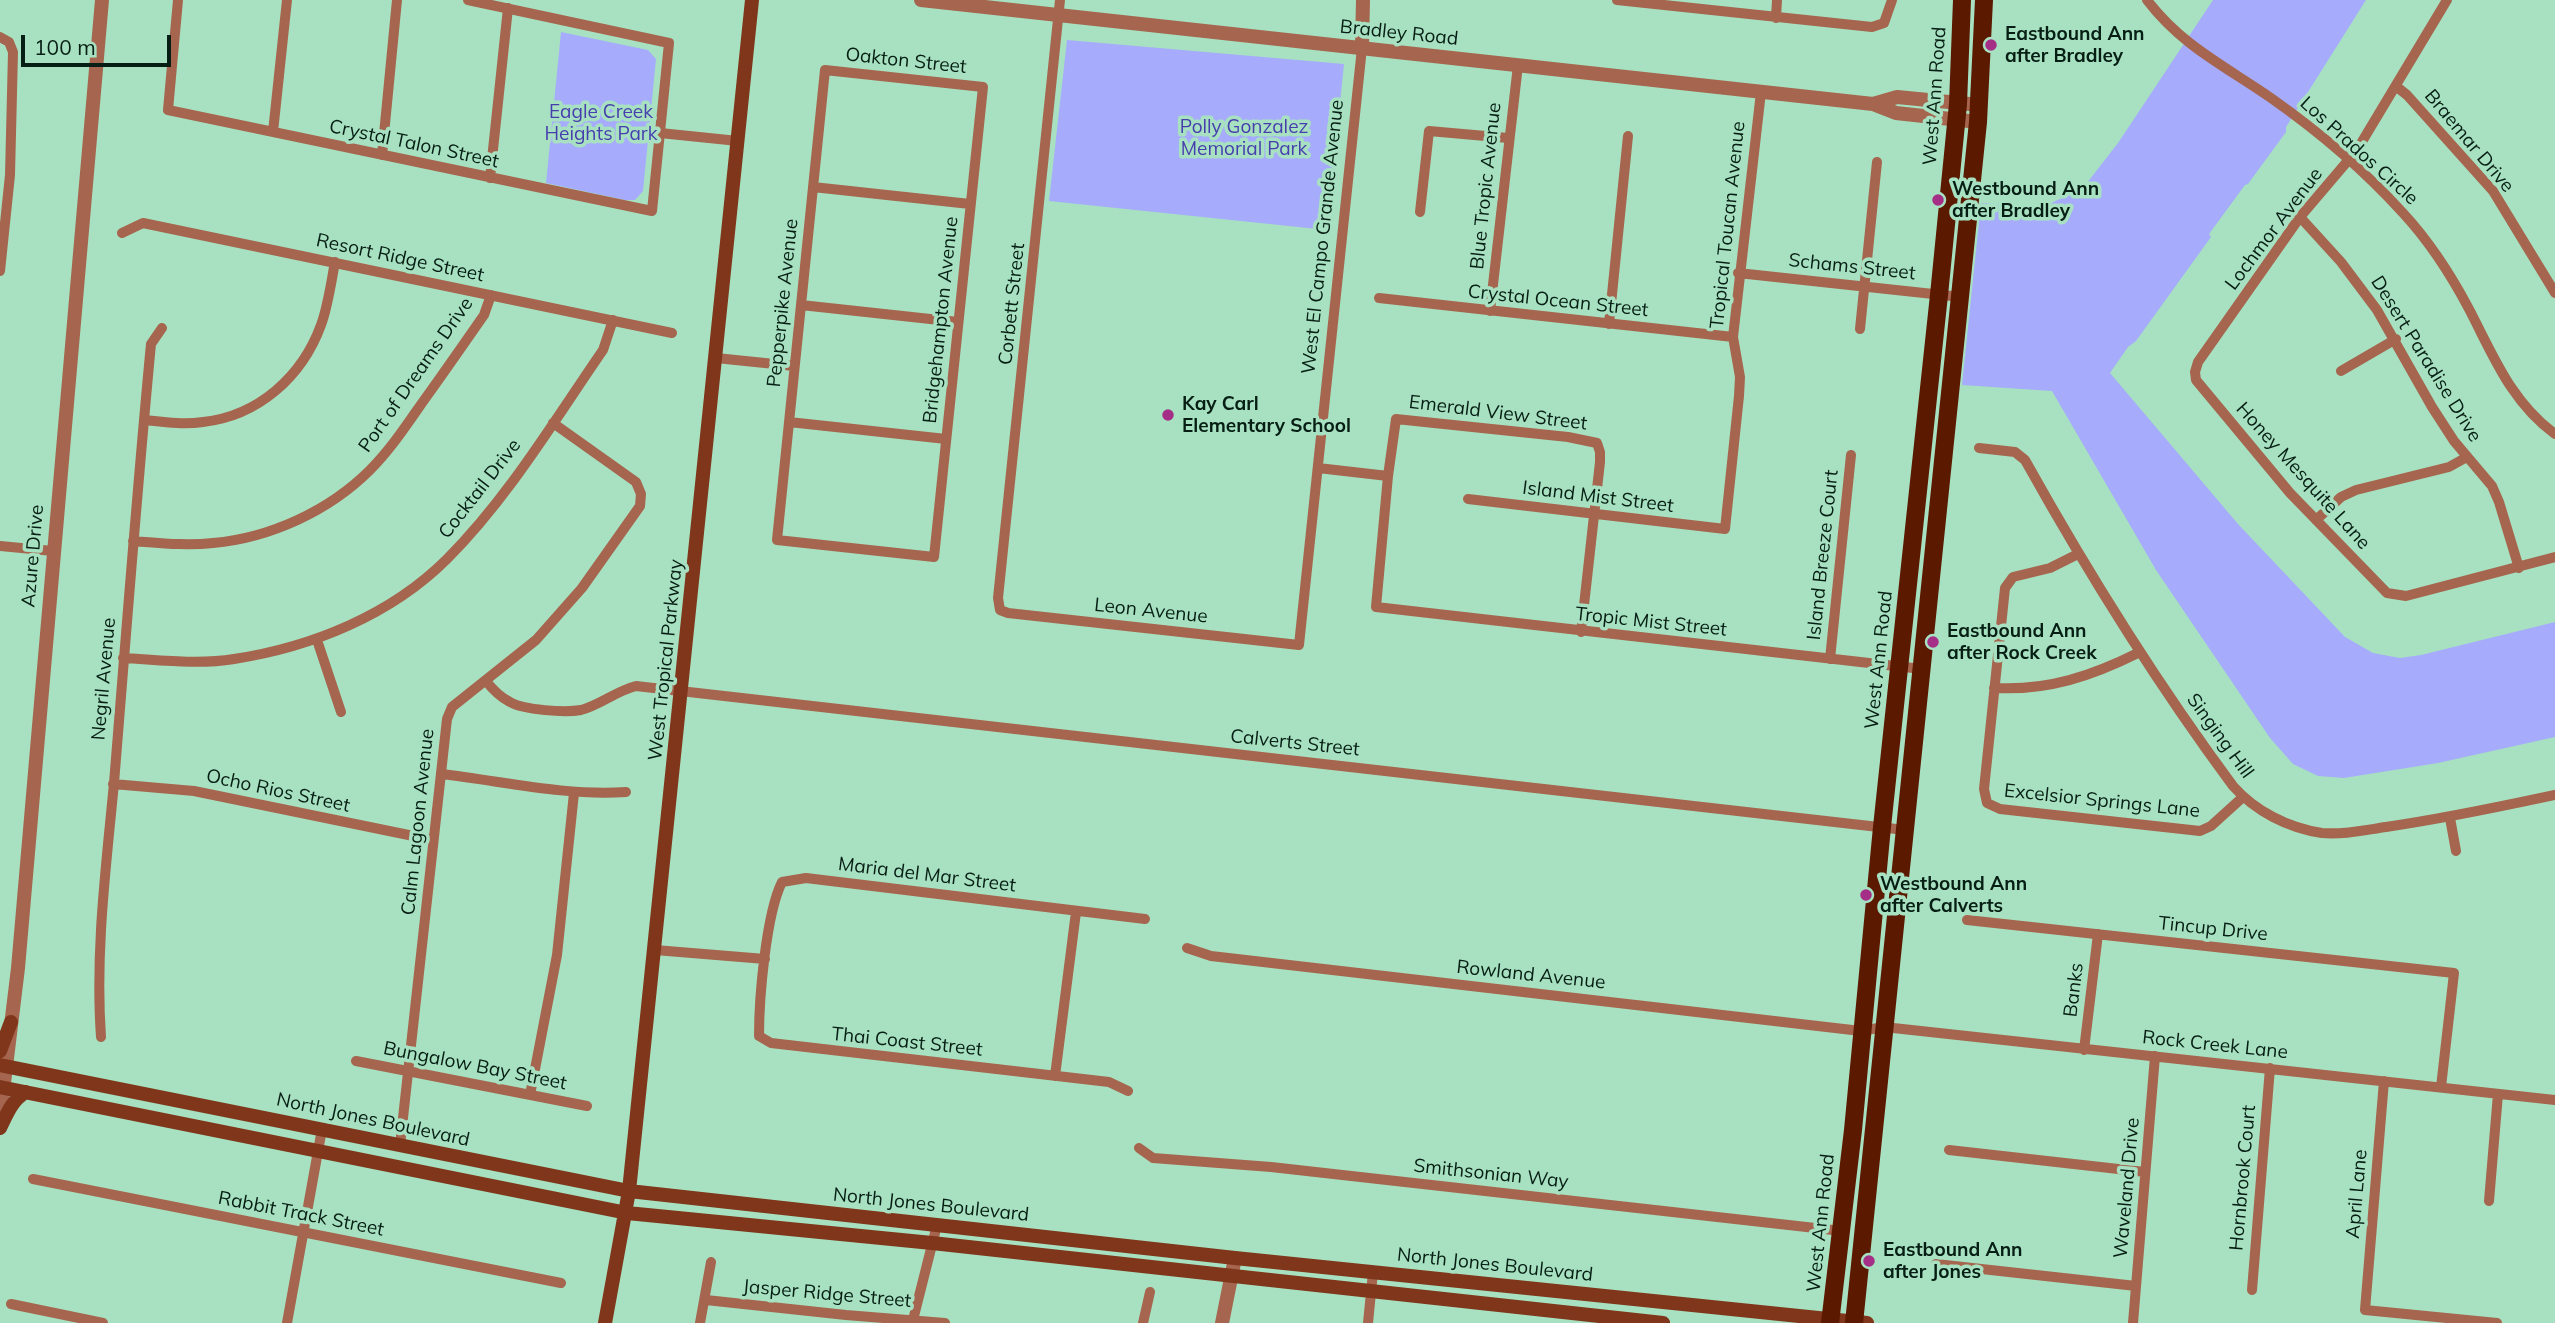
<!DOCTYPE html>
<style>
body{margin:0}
#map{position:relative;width:2555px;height:1323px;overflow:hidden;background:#a7e1c1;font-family:Mulish,sans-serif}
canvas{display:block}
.scale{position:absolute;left:21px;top:35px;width:150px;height:32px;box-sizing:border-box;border:4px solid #061e13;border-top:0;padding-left:9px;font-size:21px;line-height:24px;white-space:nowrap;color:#061e13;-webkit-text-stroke:5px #a7e1c1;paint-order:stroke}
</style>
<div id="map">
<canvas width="2555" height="1323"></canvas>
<div class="scale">100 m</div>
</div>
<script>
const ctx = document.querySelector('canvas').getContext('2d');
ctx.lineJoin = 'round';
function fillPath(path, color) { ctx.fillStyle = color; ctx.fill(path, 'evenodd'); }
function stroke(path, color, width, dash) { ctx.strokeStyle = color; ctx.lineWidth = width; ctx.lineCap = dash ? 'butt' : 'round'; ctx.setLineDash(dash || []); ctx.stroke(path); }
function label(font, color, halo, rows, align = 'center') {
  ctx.font = font + ' Mulish,sans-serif'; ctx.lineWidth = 7; ctx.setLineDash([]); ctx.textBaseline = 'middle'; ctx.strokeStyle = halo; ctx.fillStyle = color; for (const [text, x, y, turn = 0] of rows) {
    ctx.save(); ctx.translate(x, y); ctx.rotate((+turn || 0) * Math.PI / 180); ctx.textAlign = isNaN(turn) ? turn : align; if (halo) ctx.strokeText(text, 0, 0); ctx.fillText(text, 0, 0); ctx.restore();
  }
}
fillPath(new Path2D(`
 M2213,0H2366L2286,127V132L2248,184L2245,185L2209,234L2211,237L2136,341L2128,347L2110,373L2238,524L2345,637L2373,653L2400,658L2421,655L2555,622V737L2438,763L2344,778L2318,776L2293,764L2270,738L2156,570L2052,391L1962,385L1981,203L2043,207L2083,188L2118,143Z
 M561,32L648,50L656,59L643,191L635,200H625L546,183Z
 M1067,40L1344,64L1327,230L1049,201Z`), '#a6acfb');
stroke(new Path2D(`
 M178,0L168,110L652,211L669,43L468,0
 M1060,0L998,598L1000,610L1008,613L1299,645L1362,48
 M1617,0L1872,27L1884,23L1892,0
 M2147,0C2182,46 2225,66 2271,98C2318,131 2364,170 2403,213C2429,241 2451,275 2469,309C2493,355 2511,402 2555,434
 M2447,0L2357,150L2300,217L2198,362L2195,372L2196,380L2290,493L2387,593L2406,596L2555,557
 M1776,18L1777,0
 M0,37L9,42L13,52L10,175L0,271
 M825,70L983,87L934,557L777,540Z
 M2397,87L2407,95L2493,191L2555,293
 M273,132L287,0
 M660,133L738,141
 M382,155L397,0
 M490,178L508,8
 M813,187L970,204
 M1420,212L1429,131L1508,138
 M2300,217L2341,262L2377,310L2432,407L2454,441L2492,486L2499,502L2519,568
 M122,233L143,223L672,333
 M1738,273L1961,297
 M1379,298L1733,337
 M801,305L958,322
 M1490,311L1518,65
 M1609,324L1628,136
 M1860,329L1877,162
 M716,358L794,366
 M2341,371L2396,339
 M144,420C163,422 183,425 203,422C258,416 302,377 321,325C328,306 331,283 335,262
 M789,422L946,439
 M1979,448L2015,452L2025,460C2088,573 2156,682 2233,786C2255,811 2288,828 2322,833C2343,835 2365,830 2386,827C2443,819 2499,807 2555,795
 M1318,468L1388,476
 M1468,499L1725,529L1739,396L1740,377L1733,337L1761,92
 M2316,520L2341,497L2356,490L2449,467L2467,457
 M133,541C160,543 186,546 213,543C270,538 329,511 370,470C390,450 406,426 422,403C443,374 463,345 484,315L491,295
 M0,546L53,551
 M2078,554L2050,568L2013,577L2005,588L1984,789L1987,803L2000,809L2200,831L2211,826L2243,797
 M1581,632L1600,462V452L1597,443L1568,437L1396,419L1388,476L1376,607L1922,669
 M317,640L341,712
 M123,658C160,660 198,665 234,659C312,647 391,615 447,559C508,498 554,421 603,350L613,320
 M1830,659L1851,455
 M486,681C493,690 500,697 510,702C524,710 565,713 581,710C600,705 616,691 636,686L1905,830
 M1994,688C2048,691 2092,676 2140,652
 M441,774C503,781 563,796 626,792
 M113,784L194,791L433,840
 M2450,818L2456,851
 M1967,920L2454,973L2441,1087
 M1187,948L1211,956L1861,1031L1884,1027L2555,1100
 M655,950L765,959
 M101,1037C95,952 106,868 114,783C126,636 137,490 151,344L162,328
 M2084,1050L2098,934
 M356,1061L587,1106
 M1055,1076L1076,912
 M2384,1081L2365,1310L2497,1323
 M1128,1091L1109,1082L771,1043L759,1036C759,998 766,914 782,882L806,878L1145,919
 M530,1095L557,955L574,793
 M400,1145L447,719L452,707L536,640L582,588L640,506L641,494L636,482L553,423
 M1139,1148L1153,1158L1271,1167L1842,1231
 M1949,1150L2145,1172
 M33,1179L561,1283
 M2489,1201L2498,1094
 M1936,1264L2136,1286
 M2252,1290L2270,1068
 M706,1300L846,1315L945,1323
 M11,1304L103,1323
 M913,1320L937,1225
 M287,1323L322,1129
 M700,1323L711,1262
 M1143,1323L1150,1292
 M1368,1323L1373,1272
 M2133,1323L2155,1056`), '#a6654e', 10);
stroke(new Path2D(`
 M921,0L1873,104L1896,113L1978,122
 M1362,48L1363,0
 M1873,104L1897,97L1980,105
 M0,1116L18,968L102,0
 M1222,1323L1235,1258`), '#a6654e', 14);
stroke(new Path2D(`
 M0,1051L11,1022
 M0,1065L629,1191L1235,1258L1867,1323
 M0,1087L627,1213L932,1243L1663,1323
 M0,1128C7,1114 12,1100 26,1092
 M605,1323L629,1191L752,0`), '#7f361a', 14);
stroke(new Path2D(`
 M1830,1323L1853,1130L1882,827L1939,295L1958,104L1962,0
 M1854,1323L1978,122L1984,0`), '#5b1900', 18);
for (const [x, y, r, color] of [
 [1991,45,7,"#a52e86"],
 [1938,200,7,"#a52e86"],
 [1168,415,7,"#a52e86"],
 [1933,642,7,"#a52e86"],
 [1866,895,7,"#a52e86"],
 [1869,1261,7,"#a52e86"]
]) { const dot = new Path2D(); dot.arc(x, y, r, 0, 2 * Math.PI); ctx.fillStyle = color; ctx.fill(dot); stroke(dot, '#a7e1c1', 2.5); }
label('19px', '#061e13', '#a7e1c1', [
 ["Bradley Road",1399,33,6],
 ["Oakton Street",906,61,6],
 ["West Ann Road",1935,96,-86],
 ["Braemar Drive",2469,141,50],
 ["Crystal Talon Street",414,144,12],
 ["Los Prados Circle",2359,151,42],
 ["Blue Tropic Avenue",1486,186,-84],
 ["Tropical Toucan Avenue",1728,225,-84],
 ["Lochmor Avenue",2274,229,-53],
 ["West El Campo Grande Avenue",1323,237,-84],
 ["Resort Ridge Street",400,258,12],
 ["Schams Street",1852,267,6],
 ["Crystal Ocean Street",1558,301,6],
 ["Pepperpike Avenue",783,303,-84],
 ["Corbett Street",1012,304,-84],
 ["Bridgehampton Avenue",941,320,-84],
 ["Desert Paradise Drive",2426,359,58],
 ["Port of Dreams Drive",416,375,-55],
 ["Emerald View Street",1498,413,7],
 ["Honey Mesquite Lane",2303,476,48],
 ["Cocktail Drive",480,489,-52],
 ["Island Mist Street",1598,497,7],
 ["Island Breeze Court",1823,555,-84],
 ["Azure Drive",33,556,-85],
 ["Leon Avenue",1151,611,6],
 ["Tropic Mist Street",1651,622,6],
 ["West Tropical Parkway",666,660,-84],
 ["West Ann Road",1879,660,-84],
 ["Negril Avenue",104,679,-85],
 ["Singing Hill",2220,736,54],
 ["Calverts Street",1295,743,6],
 ["Ocho Rios Street",278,791,12],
 ["Excelsior Springs Lane",2102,801,6],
 ["Calm Lagoon Avenue",418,822,-84],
 ["Maria del Mar Street",927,875,7],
 ["Tincup Drive",2213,929,6],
 ["Rowland Avenue",1531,975,6],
 ["Banks",2074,990,-83],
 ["Thai Coast Street",907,1042,6],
 ["Rock Creek Lane",2215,1045,6],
 ["Bungalow Bay Street",475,1066,11],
 ["North Jones Boulevard",373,1120,12],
 ["Smithsonian Way",1491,1174,6],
 ["Hornbrook Court",2243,1178,-85],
 ["Waveland Drive",2127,1188,-85],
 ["April Lane",2357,1194,-85],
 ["North Jones Boulevard",931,1205,6],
 ["Rabbit Track Street",301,1214,11],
 ["West Ann Road",1821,1223,-84],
 ["North Jones Boulevard",1495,1265,6],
 ["Jasper Ridge Street",827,1294,5]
]);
label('bold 19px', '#061e13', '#a7e1c1', [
 ["Eastbound Ann",2005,34],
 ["after Bradley",2005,56],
 ["Westbound Ann",1952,189],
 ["after Bradley",1952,211],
 ["Kay Carl",1182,404],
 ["Elementary School",1182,426],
 ["Eastbound Ann",1947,631],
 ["after Rock Creek",1947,653],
 ["Westbound Ann",1880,884],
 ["after Calverts",1880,906],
 ["Eastbound Ann",1883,1250],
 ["after Jones",1883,1272]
], 'left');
label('19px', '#473eae', '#a7e1c1', [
 ["Eagle Creek",601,112],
 ["Heights Park",601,134],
 ["Polly Gonzalez",1244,127],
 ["Memorial Park",1244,149]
]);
</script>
